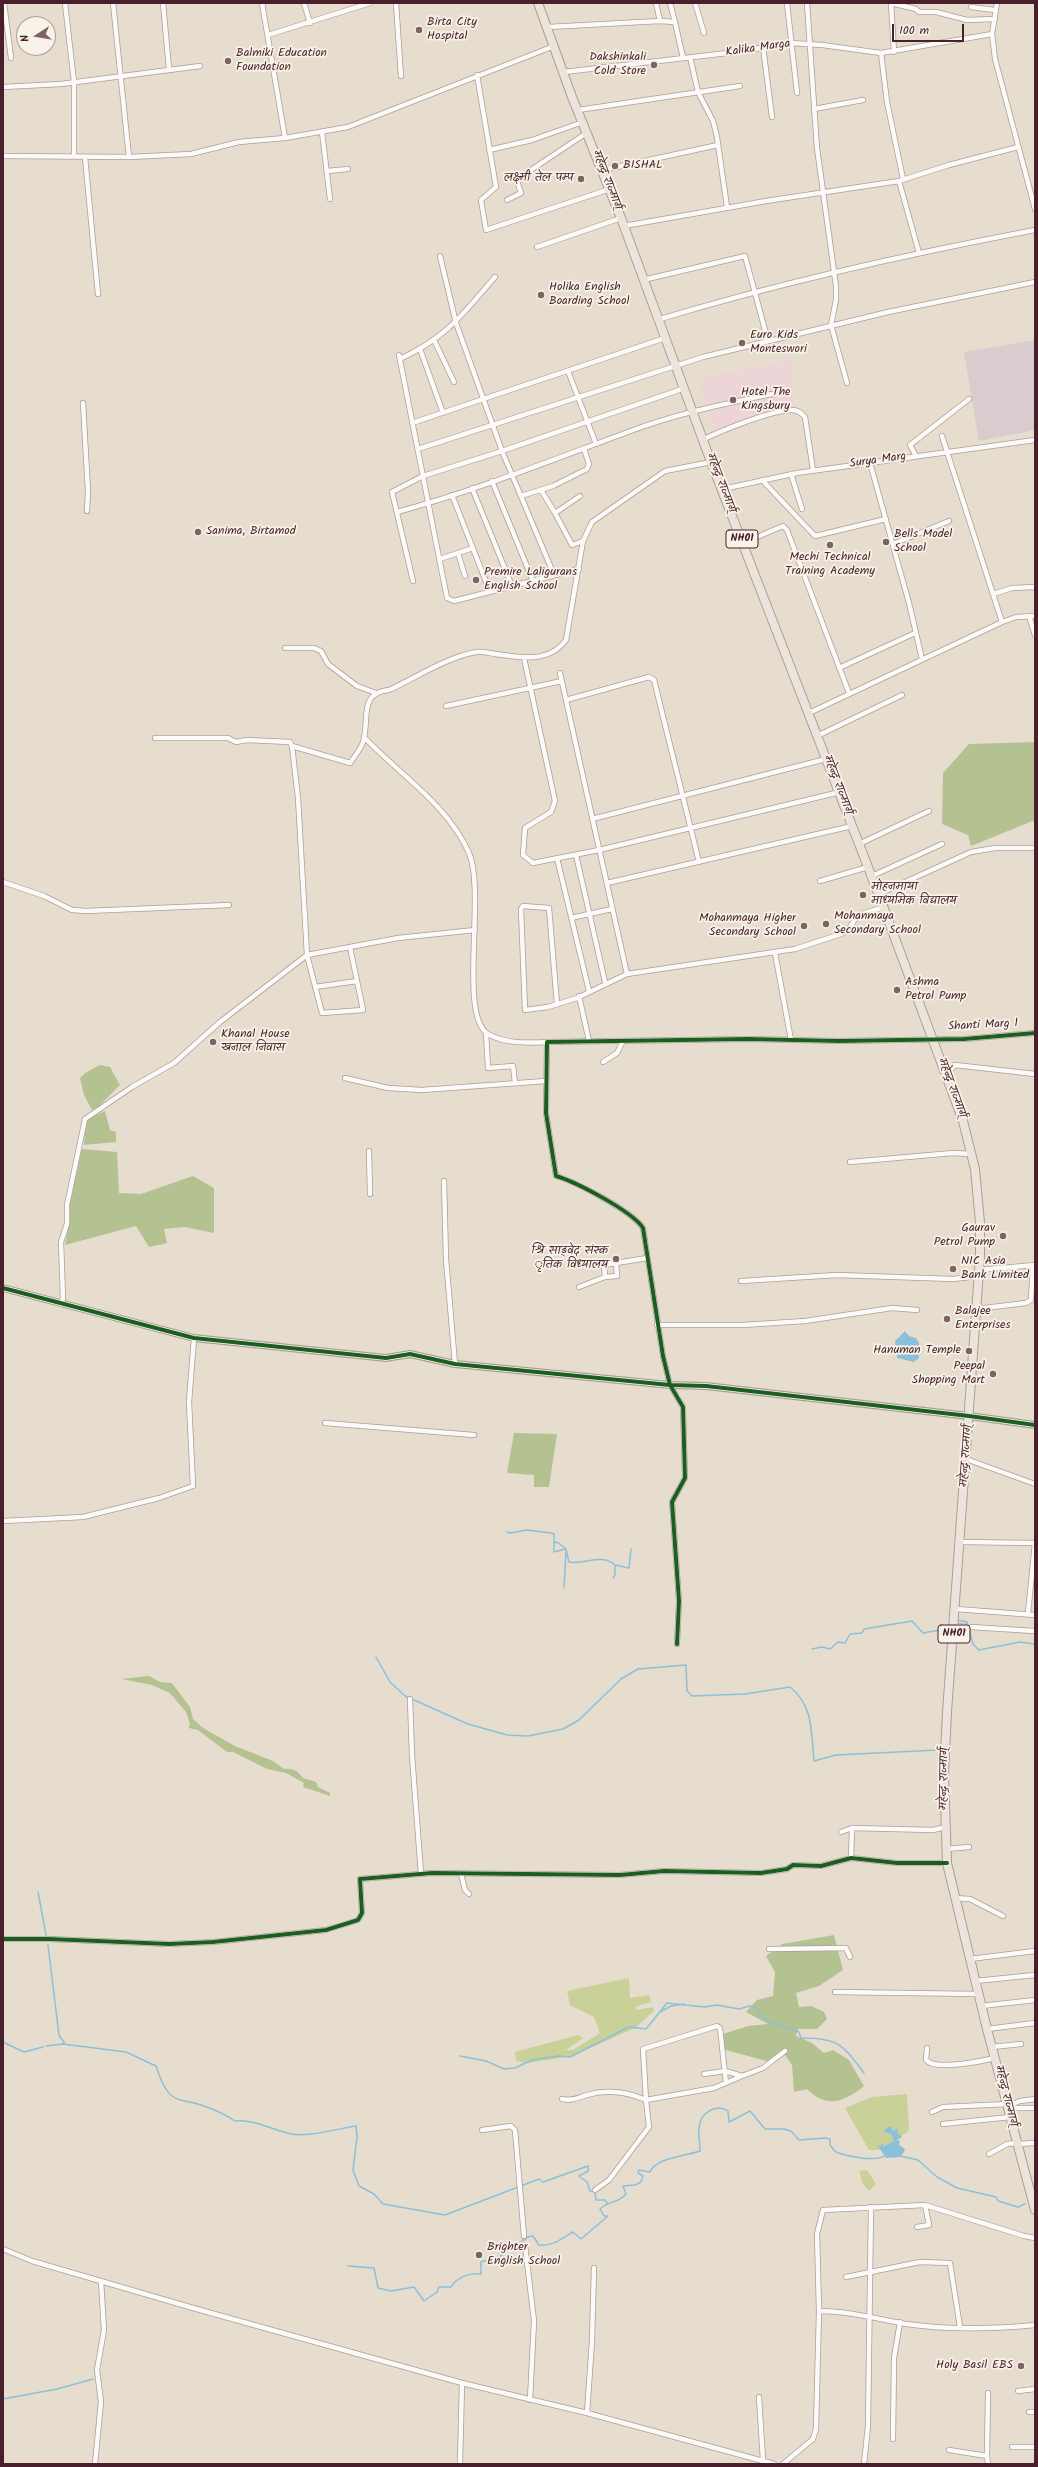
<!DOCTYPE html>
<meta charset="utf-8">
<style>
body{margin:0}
#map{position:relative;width:1038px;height:2467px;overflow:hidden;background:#e6ddce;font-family:Kalam,sans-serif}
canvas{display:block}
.frame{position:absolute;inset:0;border:4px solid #4a1f2b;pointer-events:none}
.north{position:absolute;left:16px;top:16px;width:40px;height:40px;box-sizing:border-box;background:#f7f3e8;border:1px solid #b29e9c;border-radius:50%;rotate:258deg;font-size:11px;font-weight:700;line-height:16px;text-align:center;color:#4a1f2b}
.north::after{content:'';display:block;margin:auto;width:14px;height:18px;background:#816264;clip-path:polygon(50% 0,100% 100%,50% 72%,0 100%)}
.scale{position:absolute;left:892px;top:24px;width:72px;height:18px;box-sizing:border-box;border:2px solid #4a1f2b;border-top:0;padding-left:5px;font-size:12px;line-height:14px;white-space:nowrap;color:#4a1f2b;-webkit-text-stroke:3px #f7f3e8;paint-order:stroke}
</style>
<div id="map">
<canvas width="1038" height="2467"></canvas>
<div class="frame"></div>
<div class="north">N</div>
<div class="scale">100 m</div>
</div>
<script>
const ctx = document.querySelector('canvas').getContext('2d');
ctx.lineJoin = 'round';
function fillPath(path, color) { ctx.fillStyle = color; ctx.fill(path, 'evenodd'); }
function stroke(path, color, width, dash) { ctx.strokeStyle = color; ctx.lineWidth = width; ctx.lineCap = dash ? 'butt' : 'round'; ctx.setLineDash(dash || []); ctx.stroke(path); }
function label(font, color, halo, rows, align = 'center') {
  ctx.font = font + ' Kalam,"Playpen Sans Deva",sans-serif'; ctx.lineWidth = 3.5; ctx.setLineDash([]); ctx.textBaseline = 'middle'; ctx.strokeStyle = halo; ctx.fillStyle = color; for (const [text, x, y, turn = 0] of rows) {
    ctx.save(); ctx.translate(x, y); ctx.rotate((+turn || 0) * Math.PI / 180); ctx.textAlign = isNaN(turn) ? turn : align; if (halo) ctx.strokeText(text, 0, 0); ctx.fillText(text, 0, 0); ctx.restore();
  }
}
fillPath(new Path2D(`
 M792,360L794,406L715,429L698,378Z`), '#edd5d7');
fillPath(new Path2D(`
 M1035,340V430L979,441L964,352Z`), '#d9cbce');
fillPath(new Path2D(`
 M629,1978L630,1998L649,1995L651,2002L635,2007L636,2010L653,2007L654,2011L635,2028L570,2057L573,2056L527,2063L516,2061L515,2052L578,2035L583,2038L566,2050H573L600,2033L594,2017L570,2005L567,1991Z
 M907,2094L909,2131L880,2150H869L845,2108L872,2097Z
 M867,2170L876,2184L869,2191L863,2184L859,2171Z`), '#c9d098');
fillPath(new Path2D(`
 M1035,742V820L971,846L968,835L942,824L943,773L969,744Z
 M100,1065L110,1067L120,1085L99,1106L92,1110L84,1095L80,1078L85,1073Z
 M105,1111L110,1130L116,1132V1142L84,1145L86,1120Z
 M82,1149L117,1152L119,1193L141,1194L193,1176L214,1188V1233L185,1227L164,1229L167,1243L149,1247L136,1226L65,1245L69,1225V1205Z
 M514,1433L557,1434L549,1487H534V1475L507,1473Z
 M149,1676L160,1682L172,1683L190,1707L193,1719L203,1728L235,1746L273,1761L284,1769C293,1768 298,1771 303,1778L316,1782L318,1787L330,1793V1796L303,1787L304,1783L286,1773L267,1769L233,1752H227L198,1730L189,1728L190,1724L186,1712L170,1693L152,1685L121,1679Z
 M834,1935L843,1970L819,1986L796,1993L799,2007L811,2006L824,2012L827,2019L817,2029H798L796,2036L812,2043L824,2053L833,2050L849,2060L864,2086C844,2102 827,2109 807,2089L794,2092L792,2065L785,2055L774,2063L722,2049L723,2034L748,2026L768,2024L746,2012L757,2000L773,1996L775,1972L766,1956L782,1944Z`), '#b4c291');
fillPath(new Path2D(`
 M905,1331L909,1336L916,1338L919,1343V1358L914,1362L897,1358L895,1341Z
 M891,2126L893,2131L898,2128L897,2132L902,2137L897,2140L900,2141L899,2145L905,2149C901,2161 895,2156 886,2158L878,2146L883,2144V2147L894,2141L891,2134L884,2132L885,2129Z`), '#8cc0da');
stroke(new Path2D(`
 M507,1532L510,1533L527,1530L551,1533L554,1534V1543L557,1542L566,1549L569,1562C584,1565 602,1553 615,1565V1575L613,1578
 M554,1543V1552L565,1549
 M615,1565L629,1568L631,1549
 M564,1588L566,1552
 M957,1620L967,1622L973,1644L979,1650L1020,1642L1035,1644
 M812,1649L822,1647L830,1649L838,1642L845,1643L850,1634L862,1633L864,1629L912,1621L923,1633L946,1629L949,1625
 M376,1657L390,1682L405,1696L468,1724L507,1735L528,1736L563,1729L579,1720L621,1679L638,1669L686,1665L687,1691L692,1696L745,1694L790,1687C814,1706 811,1733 814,1761L836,1755L938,1750
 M38,1892L46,1935
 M48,1945L59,2035L65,2044
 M660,2012L671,2006L684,2004
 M3,2042L24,2052L43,2047
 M46,2046L63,2044L126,2052L156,2066C159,2074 161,2082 166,2089C174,2103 188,2100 201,2105C213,2109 225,2114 235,2121C255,2119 272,2130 291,2134C310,2137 336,2129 356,2126L357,2137L353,2170L359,2186L374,2194L383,2204L445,2215L539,2179L543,2182L588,2166V2171L579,2176L587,2182L590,2191L595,2192L596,2200H605L607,2203
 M460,2056L486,2061L504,2069L515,2068L532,2060L559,2056L570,2057L629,2027L646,2029L667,2003L704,2007L717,2005L739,2009L750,2006L757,2008L762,2018L799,2032L801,2038C839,2038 842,2044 864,2073
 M900,2156L918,2160L937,2177L957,2188L996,2197L998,2201L1018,2207L1025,2204
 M348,2266L374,2268L378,2288L391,2291L414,2287L424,2301L437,2292L439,2287H451C457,2277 469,2273 481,2274V2262L499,2257L528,2237L533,2236L539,2245C551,2247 563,2238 573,2232L581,2239L608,2216H604L600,2209C608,2201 619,2203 626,2194L623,2186L635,2185L641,2182L643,2176L638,2173L639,2170L650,2172C655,2158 686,2156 700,2151C700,2143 698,2135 699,2128C700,2113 716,2103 728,2111L729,2122L750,2111L765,2129H784L791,2131L799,2140L825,2138L830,2139V2145C832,2147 834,2151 836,2152C845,2156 876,2162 884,2156
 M3,2399L57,2389L93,2379`), '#8cc0da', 1.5);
stroke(new Path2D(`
 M524,2236L525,2245`), '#c7b7ad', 4.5, [4.5, 2]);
const minor = new Path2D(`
 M4,3L11,58
 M65,3L74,82V157
 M113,3L129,157
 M163,3L169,69
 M262,3L285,138
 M304,3L310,23
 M396,3L401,76
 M656,3L660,21L675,22L683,58
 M670,3L675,22
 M695,3L704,33
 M787,3L797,93
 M807,3L817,148L836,286V300L831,325L847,383
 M891,3L916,9L919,12H936L967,20L995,19
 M891,3L894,52
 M971,7L995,10
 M548,27L660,21
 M992,34L995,59L1035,209
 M268,35L370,3
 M763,47L772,117
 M881,53L887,102L903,179
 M690,57L698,92L713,121L717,137L727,207
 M564,72L736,52L791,43L822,45L881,53L992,34L997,3
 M477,75L496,187L481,200L486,230L610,189
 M3,87L61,84L200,66
 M814,109L863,100
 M578,110L740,86
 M322,132L330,199
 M489,150L532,140L583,122
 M3,156L129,157L191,154L239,142L285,138L348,127L554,46
 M85,157L98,294
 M603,170L718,145
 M327,171L348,169
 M899,181L919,253
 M507,200L521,193L517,181L519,178L588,132
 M624,226L766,201L899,181L949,165L1018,147
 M537,247L621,218
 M440,256L456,323L502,451L554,575
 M643,280L745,256L768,341
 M657,320C782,282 908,254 1035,230
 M434,340L454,382
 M420,349L443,413
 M399,355L447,598L454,601L579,569
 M400,359C447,337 462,315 495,277
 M568,371L596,444
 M83,403L88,491L87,511
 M412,423L665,338
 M942,436L1002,622
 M704,439C723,430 772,410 792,410C798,410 801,413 805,417L813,470
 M418,449L703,357L888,312L1035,282
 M916,456L910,445L969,399
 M870,463L909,603L922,659
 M791,474L802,509
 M762,480L815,536L886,519
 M492,481L533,581
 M472,488L512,586
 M723,489L797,473L1035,440
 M541,490L555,513
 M452,495L490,592
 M521,496L553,486L587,469L589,464L584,449
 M580,496L555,513L572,545L583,541
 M397,512C475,491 552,460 628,432C674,414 724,404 772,394
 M743,543L783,526L787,530L849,693
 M893,544L949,521
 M458,553L465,576
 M440,559L473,548
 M413,581L392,492L423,476L502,451L685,388
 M993,594L1012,588L1035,587
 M1029,616L1035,635
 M285,648H314L321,651L328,664L357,686L376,693
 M524,658L555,801L551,812L525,828L523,855L533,863L599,850L840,792
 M839,668L915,633
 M560,673L627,974
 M566,700L649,677L654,680L699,862
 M446,706L562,681
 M809,713L1002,622L1016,617L1035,616
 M817,736L902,695
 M364,737C400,775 447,804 469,853C486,891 458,1016 488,1034C505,1044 528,1043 547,1042
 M155,738H228L236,742L247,740L290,742L292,746L350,763C354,757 361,749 363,742C370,719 358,693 389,690C415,678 449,656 477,652C483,651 490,653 495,654C521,658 549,663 566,640L583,541L592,522L665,471L711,462
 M292,746L298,798L307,955L322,1013L363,1010L350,947
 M592,819L826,759
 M859,844L929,811
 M576,855L605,982
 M557,858L589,991
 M872,876L942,844
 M820,881L868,867
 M3,882L44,896L72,910L86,911L229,905
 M607,883L852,826
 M879,894L971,852L995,848H1035
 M571,918L612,909
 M775,953L791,1040
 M315,987L357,981
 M579,996L589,1041
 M557,1004L549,908L523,906L521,909L525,1010L548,1007L577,998L627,974L795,949L841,934L849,929L855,919L865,913L884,907
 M486,1033L488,1068L513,1066L515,1083
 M603,1062L617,1053L623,1041
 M946,1075L955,1065L1035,1074
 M345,1078L388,1088L422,1090L546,1081
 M369,1151L370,1194
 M850,1162L953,1153L972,1154
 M444,1181L446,1259L455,1364
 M979,1270L1035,1265
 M605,1277L604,1265L647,1258
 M741,1281L837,1275L953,1279L979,1276
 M579,1287L605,1277L617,1276L616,1263
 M61,1304L63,1298L61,1242L67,1224V1205L85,1119L132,1087L174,1063L220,1022L307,955L398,938L475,930
 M976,1309L1026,1303L1031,1300L1033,1265
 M657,1325H743L805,1321L892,1308L917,1310
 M325,1423L474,1435
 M966,1459L1035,1484
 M3,1521L83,1517L159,1498L193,1486L189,1402L194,1338
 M961,1542L1035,1543L1028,1613
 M956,1609L1035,1615
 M955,1626L1034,1631
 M677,1644L679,1601L672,1502L685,1478L683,1407L670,1385L663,1356L643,1228C632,1211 576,1182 556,1176L546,1113L547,1042L748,1039L839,1041L964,1039L1035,1033
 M410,1699L412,1755L421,1874
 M841,1832L852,1828
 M946,1849L969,1847
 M851,1858L852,1828L933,1830L946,1827
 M461,1874L465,1890L469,1894
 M954,1898L970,1899L1003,1916
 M3,1939H49L169,1944L213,1942L326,1930L358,1920L362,1913L360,1879L432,1873L620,1875L664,1871L761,1873L787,1869L793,1865L821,1866L851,1858L897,1863H947
 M769,1949L846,1948L850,1957
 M970,1959L1035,1951
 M975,1981L1035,1975
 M835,1992L978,1994
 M981,2006L1035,2000
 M987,2029L1035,2023
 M992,2047L1021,2044
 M927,2048L926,2060C935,2071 982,2061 995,2058
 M704,2074L725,2071L742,2076L763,2068L785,2051
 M562,2099C572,2101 577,2098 587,2095C607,2089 627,2092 646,2100L643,2049L717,2026L720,2028L726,2083
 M1008,2106L1020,2101L1035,2099
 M1009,2108H1035
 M932,2112L943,2107L1008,2104
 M943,2124L1010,2117
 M482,2130L511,2126L515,2130L524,2236
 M1018,2144L1035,2143
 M989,2154L1007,2144L1017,2143
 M595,2190L609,2180L649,2127L646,2100L714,2088L742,2076
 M917,2227L929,2225L925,2205
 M525,2245L534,2321L530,2400
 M3,2249L32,2261L193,2308L462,2383L587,2413L774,2464
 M846,2277L920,2262L950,2263L960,2327
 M819,2311L817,2234L823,2210L925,2205L1024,2236L1035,2238
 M1018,2391L1035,2389
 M759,2397L763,2460
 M1029,2412H1035
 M587,2413L592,2341L594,2268
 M893,2439L894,2358L900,2322
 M1012,2447H1035
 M949,2450L987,2456L988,2464
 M987,2456L988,2393
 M95,2464L101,2402L97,2370L104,2330L101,2281
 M460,2464L462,2383
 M783,2464L813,2439L816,2429L819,2311C849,2311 877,2319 906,2324C948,2330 993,2329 1035,2325
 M864,2464L868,2426L871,2207`);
const tertiary = new Path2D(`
 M3,1288L194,1338L386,1358L410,1354L455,1364L670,1385L706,1386L969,1416L1035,1425`);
const trunk = new Path2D(`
 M538,3L572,97L621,218L711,462L880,898L963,1121L975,1169L980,1223V1257L947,1712L944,1774L947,1863L987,2029L1035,2210`);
stroke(minor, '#aa9f98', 6);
stroke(tertiary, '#aa9f98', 8);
stroke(trunk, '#aa9f98', 10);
stroke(minor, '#fbfaf8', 4.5);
stroke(tertiary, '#fbfaf8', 5.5);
stroke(trunk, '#ece4db', 8);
stroke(new Path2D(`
 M3,1288L194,1338L386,1358L410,1354L455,1364L670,1385L706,1386L969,1416L1035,1425
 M677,1644L679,1601L672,1502L685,1478L683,1407L670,1385L663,1356L643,1228C632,1211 576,1182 556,1176L546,1113L547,1042L748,1039L839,1041L964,1039L1035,1033
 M3,1939H49L169,1944L213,1942L326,1930L358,1920L362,1913L360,1879L432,1873L620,1875L664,1871L761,1873L787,1869L793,1865L821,1866L851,1858L897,1863H947`), '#1b5e20', 4);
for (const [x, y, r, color] of [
 [419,30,4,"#816264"],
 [228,61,4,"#816264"],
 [654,65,4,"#816264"],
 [615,166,4,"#816264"],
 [581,179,4,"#816264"],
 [541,295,4,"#816264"],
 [742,343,4,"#816264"],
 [733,400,4,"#816264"],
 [198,532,4,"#816264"],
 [886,542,4,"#816264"],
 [830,545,4,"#816264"],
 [476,580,4,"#816264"],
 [863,895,4,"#816264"],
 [826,924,4,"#816264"],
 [804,926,4,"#816264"],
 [897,990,4,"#816264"],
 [213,1042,4,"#816264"],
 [1003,1236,4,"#816264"],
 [616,1259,4,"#816264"],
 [953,1269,4,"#816264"],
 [947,1319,4,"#816264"],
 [969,1351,4,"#816264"],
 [993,1374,4,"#816264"],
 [479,2255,4,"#816264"],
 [1021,2366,4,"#816264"]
]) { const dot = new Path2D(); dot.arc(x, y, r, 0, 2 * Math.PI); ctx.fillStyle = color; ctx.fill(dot); stroke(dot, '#f7f3e8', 1.5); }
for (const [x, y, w] of [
 [742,539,32],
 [954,1634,32]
]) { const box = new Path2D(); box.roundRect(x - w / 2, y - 9, w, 18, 3); ctx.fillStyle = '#f7f3e8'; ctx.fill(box); stroke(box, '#4a1f2b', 1); }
label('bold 11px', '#4a1f2b', null, [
 ["NH01",742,539],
 ["NH01",954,1634]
]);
label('12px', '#4a1f2b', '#f7f3e8', [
 ["Birta City",427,23],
 ["Hospital",427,37],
 ["Balmiki Education",236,54],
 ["Foundation",236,68],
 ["Dakshinkali",646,58,"right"],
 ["Cold Store",646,72,"right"],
 ["BISHAL",623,166],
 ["लक्ष्मी तेल पम्प",573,179,"right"],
 ["Holika English",549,288],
 ["Boarding School",549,302],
 ["Euro Kids",750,336],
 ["Monteswori",750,350],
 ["Hotel The",741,393],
 ["Kingsbury",741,407],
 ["Sanima, Birtamod",206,532],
 ["Bells Model",894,535],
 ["School",894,549],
 ["Mechi Technical",830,558,"center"],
 ["Training Academy",830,572,"center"],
 ["Premire Laligurans",484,573],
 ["English School",484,587],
 ["मोहनमाया",871,888],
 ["माध्यमिक विद्यालय",871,902],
 ["Mohanmaya",834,917],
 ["Secondary School",834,931],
 ["Mohanmaya Higher",796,919,"right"],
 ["Secondary School",796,933,"right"],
 ["Ashma",905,983],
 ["Petrol Pump",905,997],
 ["Khanal House",221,1035],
 ["खनाल निवास",221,1049],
 ["Gaurav",995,1229,"right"],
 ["Petrol Pump",995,1243,"right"],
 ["श्रि साङ्वेद संस्क",608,1252,"right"],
 ["ृतिक विध्यालय",608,1266,"right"],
 ["NIC Asia",961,1262],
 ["Bank Limited",961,1276],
 ["Balajee",955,1312],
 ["Enterprises",955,1326],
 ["Hanuman Temple",961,1351,"right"],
 ["Peepal",985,1367,"right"],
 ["Shopping Mart",985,1381,"right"],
 ["Brighter",487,2248],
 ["English School",487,2262],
 ["Holy Basil EBS",1013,2366,"right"]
], 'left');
label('12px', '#4a1f2b', '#f7f3e8', [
 ["Kalika Marga",758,49,-8],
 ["महेन्द्र राज्मार्ग्",606,180,69],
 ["Surya Marg",878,461,-8],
 ["महेन्द्र राज्मार्ग्",720,483,69],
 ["महेन्द्र राज्मार्ग्",837,785,69],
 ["Shanti Marg 1",983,1026,-3],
 ["महेन्द्र राज्मार्ग्",951,1088,70],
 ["महेन्द्र राज्मार्ग्",967,1456,-86],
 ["महेन्द्र राज्मार्ग्",945,1779,-89],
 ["महेन्द्र राज्मार्ग्",1005,2096,76]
]);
</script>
